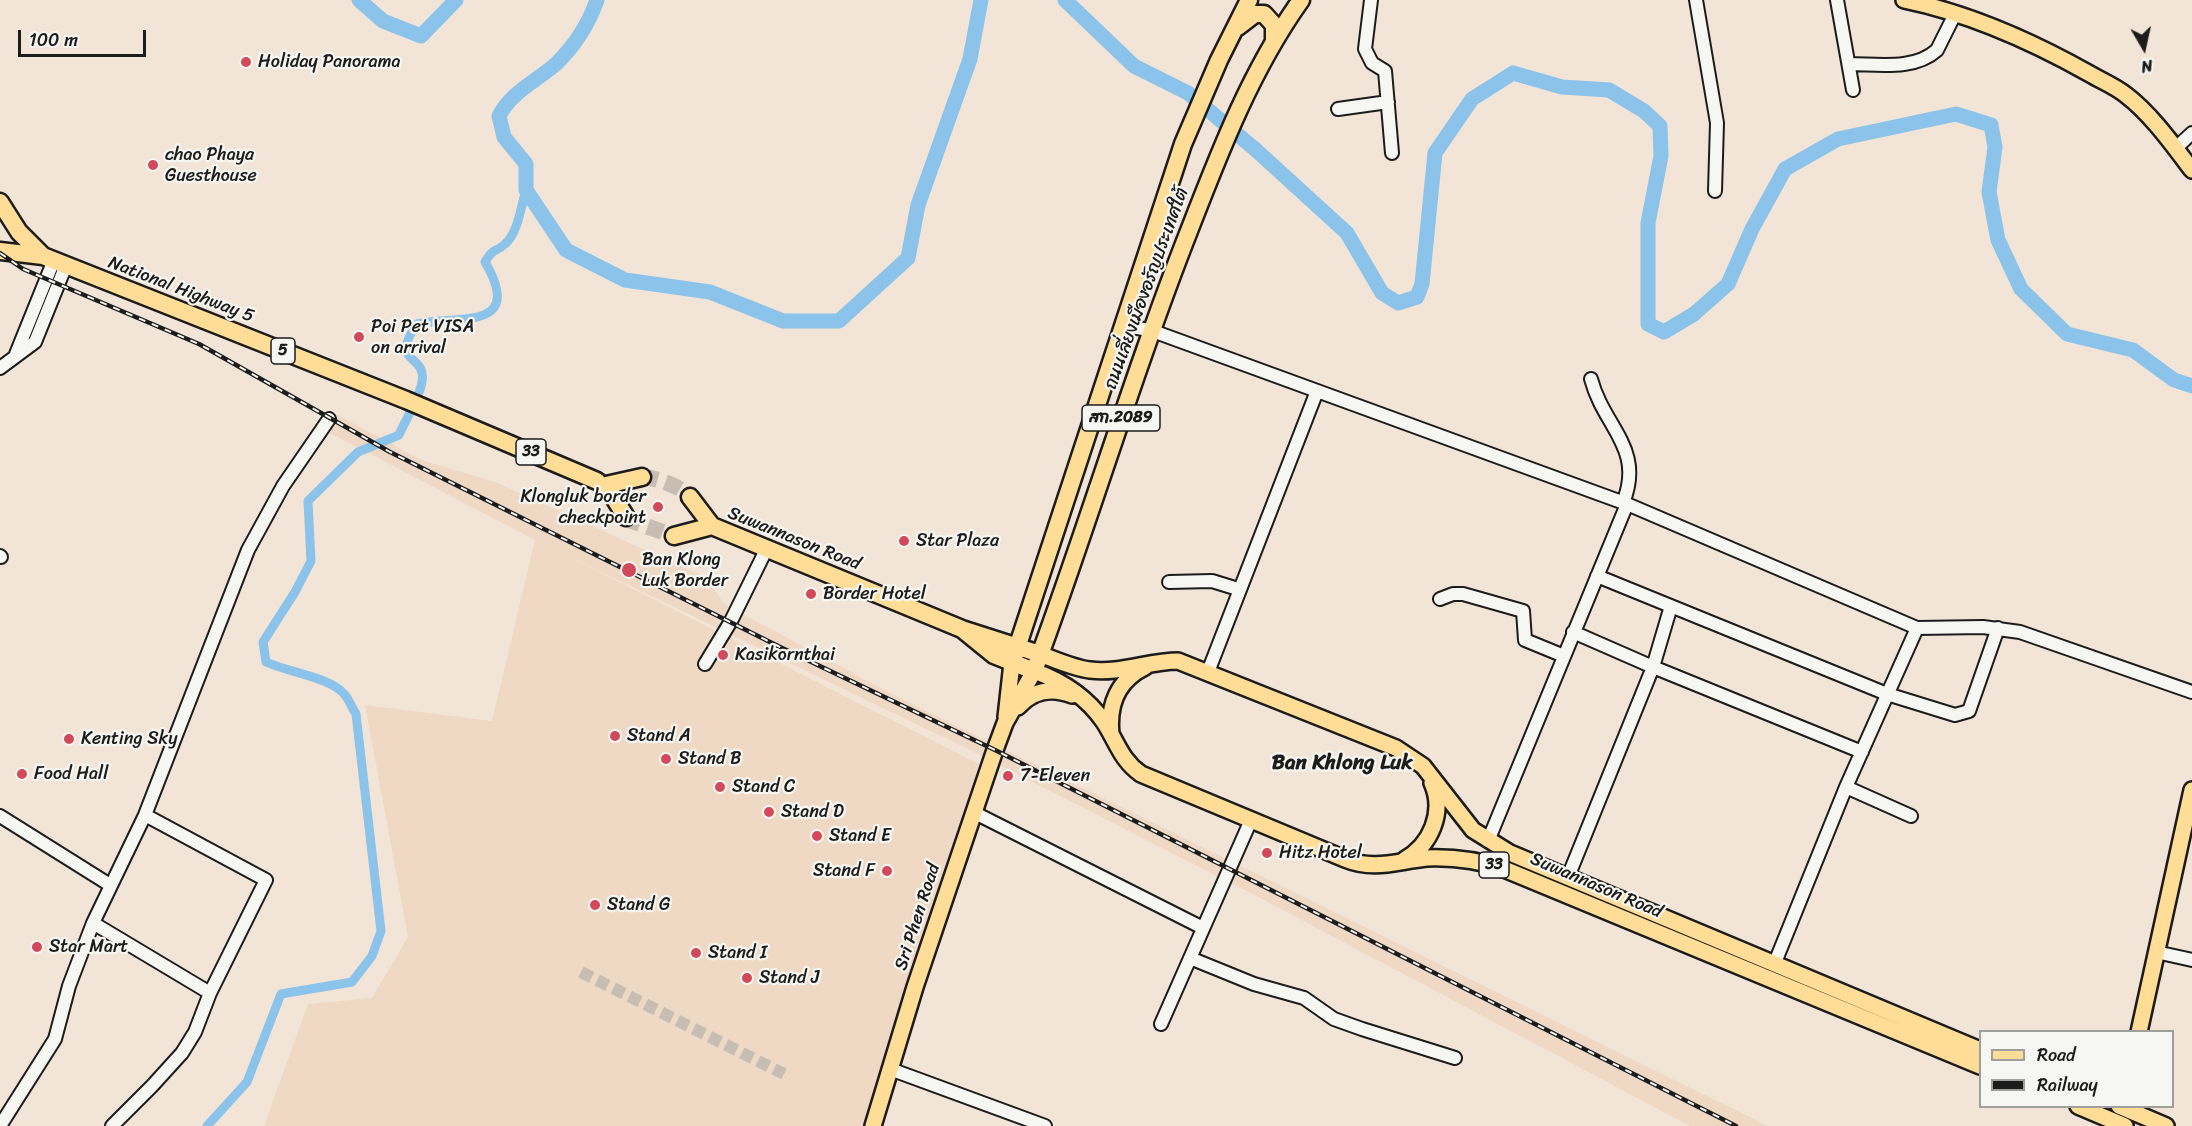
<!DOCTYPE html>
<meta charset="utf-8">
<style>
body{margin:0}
#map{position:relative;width:2192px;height:1126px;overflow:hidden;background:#f2e5d7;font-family:Sriracha,sans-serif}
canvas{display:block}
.legend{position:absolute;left:1979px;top:1030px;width:195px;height:78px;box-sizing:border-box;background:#f6f6f2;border:2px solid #9f9f9c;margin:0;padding:8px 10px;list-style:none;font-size:18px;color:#1c1c1c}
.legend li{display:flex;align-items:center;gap:12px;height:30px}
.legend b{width:30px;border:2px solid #9f9f9c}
.north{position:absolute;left:2114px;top:18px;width:60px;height:60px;-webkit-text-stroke:4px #f6f6f2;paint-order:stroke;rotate:171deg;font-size:16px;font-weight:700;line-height:24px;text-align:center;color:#1c1c1c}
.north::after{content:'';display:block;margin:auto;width:21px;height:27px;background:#1c1c1c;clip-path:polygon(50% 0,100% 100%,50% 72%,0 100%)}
.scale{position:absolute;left:18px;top:30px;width:128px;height:27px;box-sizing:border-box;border:3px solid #1c1c1c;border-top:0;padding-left:8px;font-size:18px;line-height:21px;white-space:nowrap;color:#1c1c1c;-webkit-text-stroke:4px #f6f6f2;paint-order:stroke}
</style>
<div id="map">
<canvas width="2192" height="1126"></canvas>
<ul class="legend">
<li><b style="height:8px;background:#ffdd96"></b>Road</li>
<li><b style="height:8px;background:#1c1c1c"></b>Railway</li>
</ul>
<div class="north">N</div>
<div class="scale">100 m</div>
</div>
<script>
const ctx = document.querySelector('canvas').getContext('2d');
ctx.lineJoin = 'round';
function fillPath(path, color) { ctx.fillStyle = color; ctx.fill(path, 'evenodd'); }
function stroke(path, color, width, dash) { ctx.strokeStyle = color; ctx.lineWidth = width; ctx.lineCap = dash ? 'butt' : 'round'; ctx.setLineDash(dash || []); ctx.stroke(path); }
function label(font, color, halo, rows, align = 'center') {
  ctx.font = font + ' Sriracha,"Playpen Sans Thai",sans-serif'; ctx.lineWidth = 4.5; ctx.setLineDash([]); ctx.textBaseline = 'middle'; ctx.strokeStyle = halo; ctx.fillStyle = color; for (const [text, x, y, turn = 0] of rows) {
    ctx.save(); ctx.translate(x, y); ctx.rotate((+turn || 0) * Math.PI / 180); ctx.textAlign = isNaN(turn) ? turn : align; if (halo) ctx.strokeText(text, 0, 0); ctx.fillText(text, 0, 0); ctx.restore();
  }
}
fillPath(new Path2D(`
 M338,415L421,460L495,482L707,578L724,604L894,695L1768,1126H1690L1262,899L972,751L566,555L979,764L863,1126H264L308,1004L372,998L408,937L365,705L492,721L535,540L330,433Z`), '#efd9c4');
stroke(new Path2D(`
 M207,1126L247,1082L281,994L352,982L372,956L381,931L356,714C352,708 349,699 344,694C330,677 287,672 266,662L263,642L295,592L311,561L308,501L358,452L399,435C405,421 420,396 422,382C427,353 388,365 417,324C456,315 526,332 485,262C494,247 495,253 505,244C518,233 521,206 526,190`), '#8bc3ea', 9);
stroke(new Path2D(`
 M359,0L383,21L421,36L456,0
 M597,0C589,23 575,45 557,63C537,81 512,91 499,116L504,137L526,164V190L566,250L625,280L710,292L783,321H839L908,258L918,205L970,59L981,0
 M1065,0L1134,66L1188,93L1256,150L1347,233L1382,293L1398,303L1417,297L1422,284L1435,153L1472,99L1513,73L1562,87L1609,90L1644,111L1660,126L1661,156L1648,223V324L1664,332L1694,314L1728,284L1752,229L1785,169L1838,139L1956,114L1991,125L1995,147L1989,192L1998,240L2021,289L2067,334L2133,350L2174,380L2192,386`), '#8bc3ea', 15);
stroke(new Path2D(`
 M581,972L784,1074`), '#c7bdb2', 12, [12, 6]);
stroke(new Path2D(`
 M642,477C654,477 683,487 690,497
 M626,517L629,520L674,536`), '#c7bdb2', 16, [16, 8]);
const minor = new Path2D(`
 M1371,0L1365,49L1372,63L1385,71L1392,153
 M1696,0L1717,123L1715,191
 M1837,0L1853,90
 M1849,64C1877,64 1914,71 1937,50L1955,14
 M1338,109L1388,102
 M2176,148L2192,133
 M1124,326L1150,330L1627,504L1917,628L1983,627L2020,632L2192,692
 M16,354L54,260
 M0,368L35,342L66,265
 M1591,379C1604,428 1645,448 1623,503
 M0,556L1,557
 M1597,576L1887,694L1955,715L1969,711L1998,628
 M1169,582L1212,581L1238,589
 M1440,599L1453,594H1463L1523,611L1525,640L1564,656
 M1573,632L1653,667L1862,752
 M705,664L731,621L767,548
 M1208,672L1317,391
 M1846,787L1911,816
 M973,812L1203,928
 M0,816L110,885
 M1488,841L1627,504
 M1568,877L1653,667L1671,606
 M93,923L210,993
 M2156,952L2192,960
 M1190,958L1254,984L1304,998L1334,1019L1362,1029L1455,1058
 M1774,965L1846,787L1917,628
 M1161,1024L1251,820
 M890,1069L1045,1126
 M0,1126L55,1039L69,986L93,923L145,815L248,550L283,486L329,419
 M112,1126L152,1086L182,1053L195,1032L210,993L266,880L145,815`);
const major = new Path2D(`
 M1904,0C1968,13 2033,42 2090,74C2102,81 2115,86 2126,95C2151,114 2173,145 2192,170
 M1040,654C1056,660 1073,668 1090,670C1119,674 1149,661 1178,661L1396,748L1423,766L1473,830L1510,853L1980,1050
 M1018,707C1033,690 1051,687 1072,695
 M1006,717L1012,663
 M1111,734C1108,705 1118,680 1145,667
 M1404,860C1431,845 1445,812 1432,783
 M2139,1032L2192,790
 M2078,1106L2125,1126
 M2119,1106L2166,1126
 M873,1126L915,987L995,750L1005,723L1034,671C1062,681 1087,697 1104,722C1117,742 1121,760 1141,774L1345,859C1374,871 1397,861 1427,858C1454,857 1478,860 1504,869L1980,1066`);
const highway = new Path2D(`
 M1238,27L1255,14H1264L1274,25V41
 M0,202L19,232L43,256
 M0,251L43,256L406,400L597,481
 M690,497L712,526L962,629L1040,654
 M626,517L606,485L642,477
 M674,536L712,526
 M962,629L994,655L1034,671C1088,526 1132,376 1189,231C1220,151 1251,70 1301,0
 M1012,663L1183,144L1219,60L1249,0`);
stroke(minor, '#1c1c1c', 16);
stroke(major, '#1c1c1c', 20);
stroke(highway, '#1c1c1c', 21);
stroke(minor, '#f6f6f2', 12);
stroke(major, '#ffdd96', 15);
stroke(highway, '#ffdd96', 16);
const rail = new Path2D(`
 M0,253L23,269L199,344L390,452L778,646L995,750L1736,1126`);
stroke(rail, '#1c1c1c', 4.5);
stroke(rail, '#f6f6f2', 2, [7]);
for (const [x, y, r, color] of [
 [246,62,6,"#d1495b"],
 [153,165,6,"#d1495b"],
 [359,337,6,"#d1495b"],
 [658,507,6,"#d1495b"],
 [904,541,6,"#d1495b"],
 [629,570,8,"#d1495b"],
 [811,594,6,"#d1495b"],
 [723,655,6,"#d1495b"],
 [615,736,6,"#d1495b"],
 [69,739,6,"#d1495b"],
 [666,759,6,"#d1495b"],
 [22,774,6,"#d1495b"],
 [1008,776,6,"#d1495b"],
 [720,787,6,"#d1495b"],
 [769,812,6,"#d1495b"],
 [817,836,6,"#d1495b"],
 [1267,853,6,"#d1495b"],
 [887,871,6,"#d1495b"],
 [595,905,6,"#d1495b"],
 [37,947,6,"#d1495b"],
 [696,953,6,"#d1495b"],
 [747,978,6,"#d1495b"]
]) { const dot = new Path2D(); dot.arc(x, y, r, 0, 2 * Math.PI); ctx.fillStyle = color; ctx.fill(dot); stroke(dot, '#f6f6f2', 2); }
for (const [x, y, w] of [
 [283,351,24],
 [1121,418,78],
 [531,452,30],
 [1494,865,30]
]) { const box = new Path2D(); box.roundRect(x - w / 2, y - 13, w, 26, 4.5); ctx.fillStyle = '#f6f6f2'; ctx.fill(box); stroke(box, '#1c1c1c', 1.5); }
label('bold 16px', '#1c1c1c', null, [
 ["5",283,351],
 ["สก.2089",1121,418],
 ["33",531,452],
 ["33",1494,865]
]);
label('18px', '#1c1c1c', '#f6f6f2', [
 ["Holiday Panorama",258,62],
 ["chao Phaya",165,155],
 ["Guesthouse",165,176],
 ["Poi Pet VISA",371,327],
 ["on arrival",371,348],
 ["Klongluk border",646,497,"right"],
 ["checkpoint",646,518,"right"],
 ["Star Plaza",916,541],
 ["Ban Klong",642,560],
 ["Luk Border",642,581],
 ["Border Hotel",823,594],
 ["Kasikornthai",735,655],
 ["Stand A",627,736],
 ["Kenting Sky",81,739],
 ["Stand B",678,759],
 ["Food Hall",34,774],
 ["7-Eleven",1020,776],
 ["Stand C",732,787],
 ["Stand D",781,812],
 ["Stand E",829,836],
 ["Hitz Hotel",1279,853],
 ["Stand F",875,871,"right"],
 ["Stand G",607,905],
 ["Star Mart",49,947],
 ["Stand I",708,953],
 ["Stand J",759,978]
], 'left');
label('18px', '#1c1c1c', '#f6f6f2', [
 ["ถนนเลี่ยงเมืองอรัญประเทศใต้",1147,289,-70],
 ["National Highway 5",181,290,21],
 ["Suwannason Road",794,539,22],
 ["Suwannason Road",1596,886,23],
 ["Sri Phen Road",918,917,-72]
]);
label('bold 21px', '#1c1c1c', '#f6f6f2', [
 ["Ban Khlong Luk",1342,764]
]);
</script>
